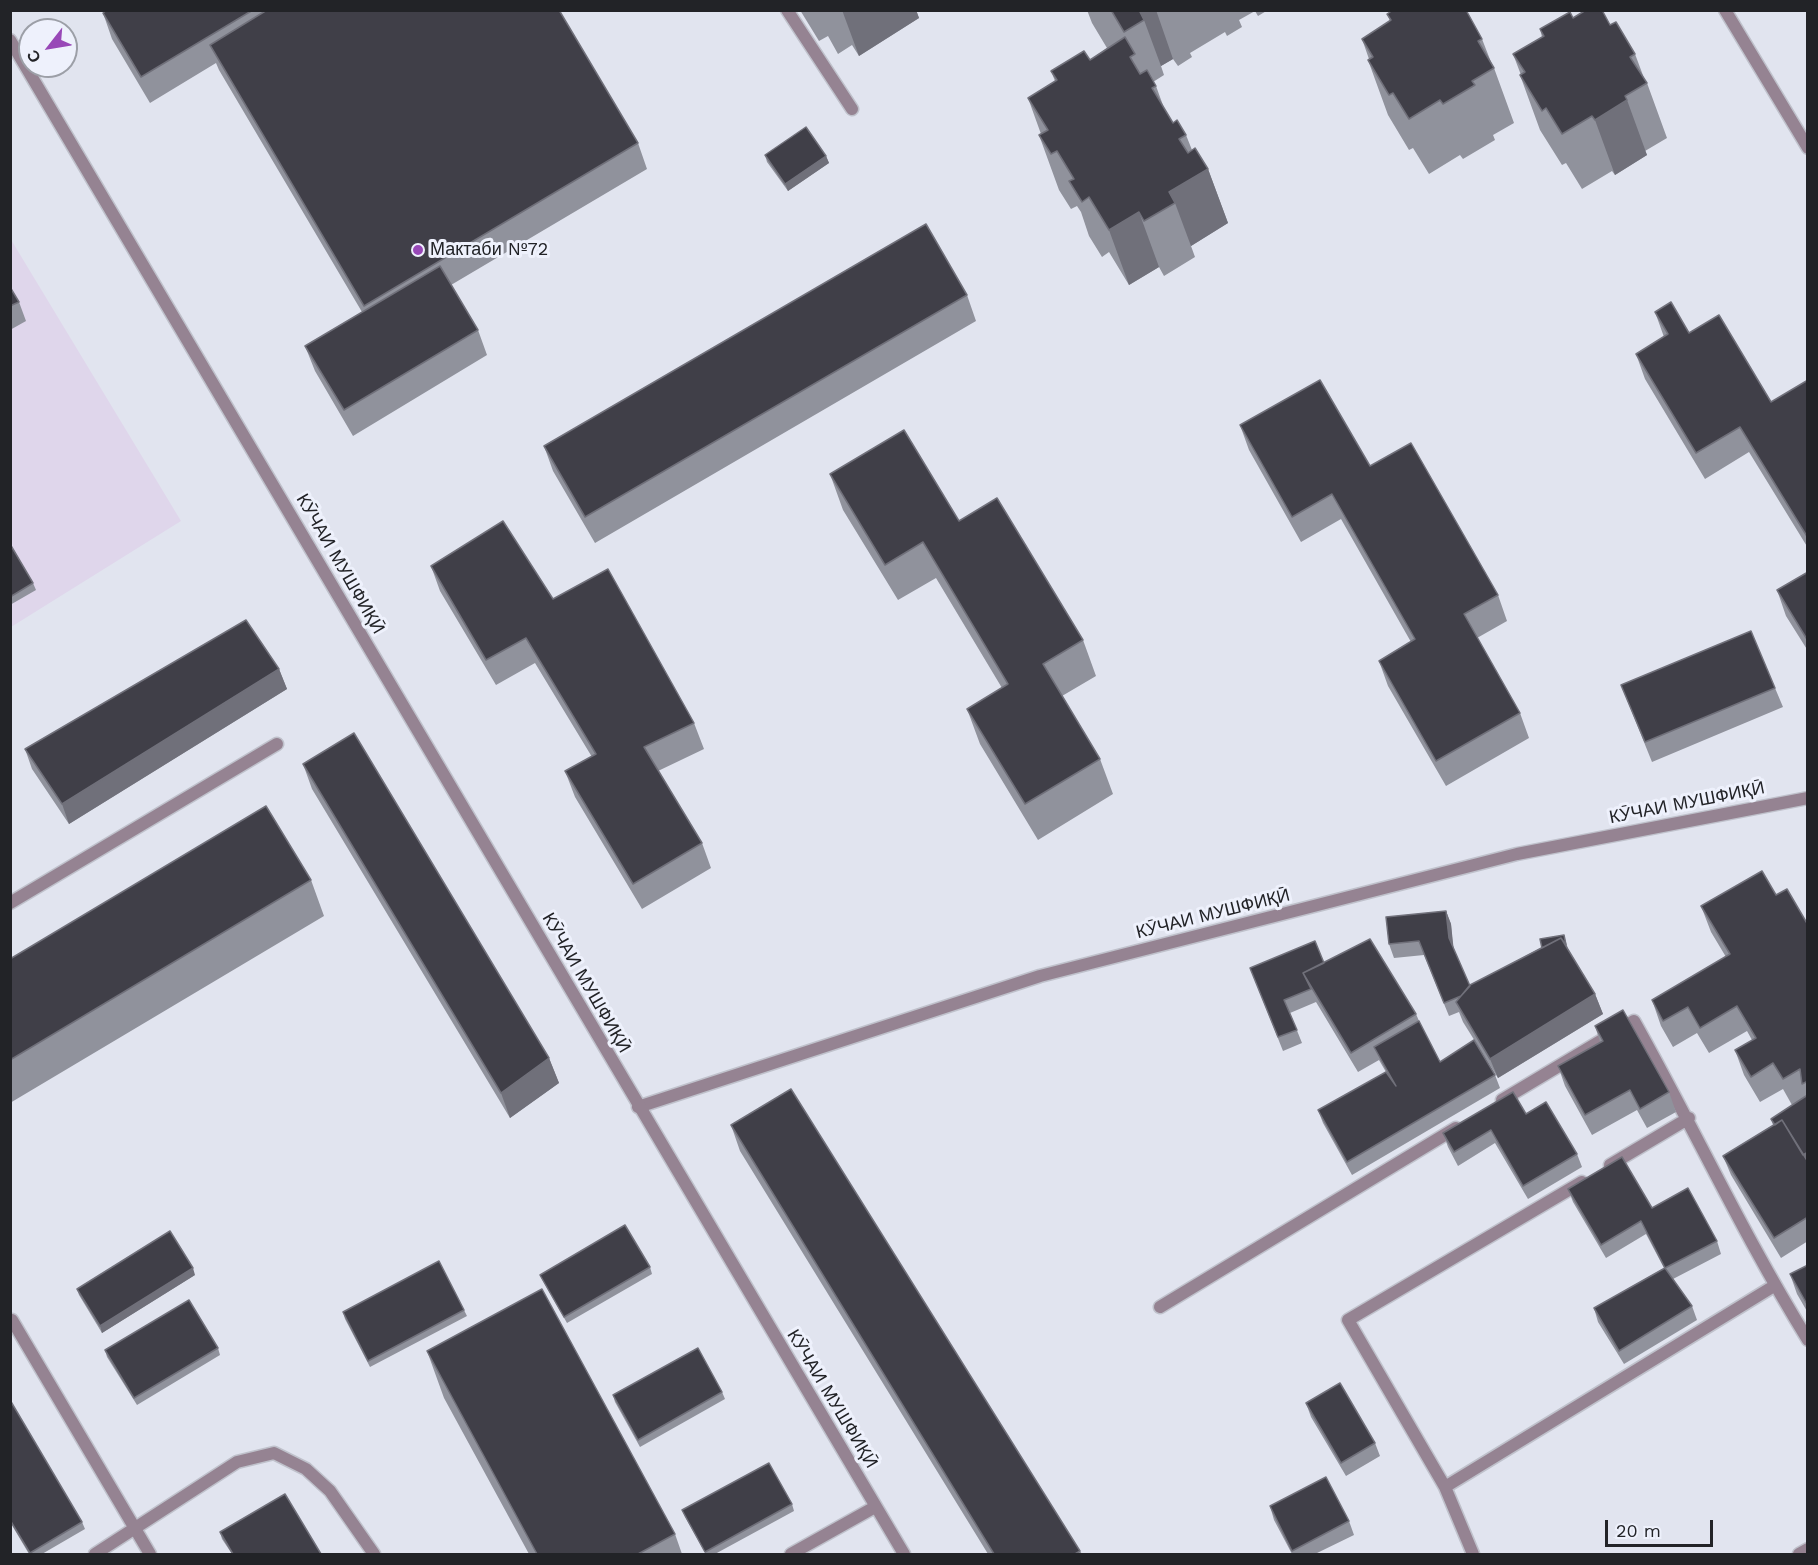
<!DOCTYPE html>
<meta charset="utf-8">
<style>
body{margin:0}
#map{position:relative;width:1818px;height:1565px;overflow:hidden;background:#e1e4ef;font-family:"Work Sans",sans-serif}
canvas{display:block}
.frame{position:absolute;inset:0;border:12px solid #222327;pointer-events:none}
.north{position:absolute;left:18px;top:18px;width:60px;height:60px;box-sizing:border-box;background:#eef1fc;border:2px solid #9c9fa7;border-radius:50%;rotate:239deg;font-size:16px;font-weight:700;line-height:24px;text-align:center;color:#222327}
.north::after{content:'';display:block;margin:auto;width:21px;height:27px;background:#9848b7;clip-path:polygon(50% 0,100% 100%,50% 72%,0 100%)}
.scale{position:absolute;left:1605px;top:1520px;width:108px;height:27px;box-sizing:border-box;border:3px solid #222327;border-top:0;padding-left:8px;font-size:18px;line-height:21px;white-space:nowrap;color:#222327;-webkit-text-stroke:4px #eef1fc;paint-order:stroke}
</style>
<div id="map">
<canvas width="1818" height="1565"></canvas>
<div class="frame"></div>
<div class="north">С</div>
<div class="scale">20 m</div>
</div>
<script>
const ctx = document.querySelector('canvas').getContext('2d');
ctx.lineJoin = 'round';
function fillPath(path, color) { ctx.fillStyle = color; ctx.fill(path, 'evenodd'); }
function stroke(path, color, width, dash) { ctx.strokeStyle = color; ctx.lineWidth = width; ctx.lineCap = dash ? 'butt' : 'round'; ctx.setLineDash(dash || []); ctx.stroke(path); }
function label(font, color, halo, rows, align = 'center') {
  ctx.font = font + ' "Work Sans",sans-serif'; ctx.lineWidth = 6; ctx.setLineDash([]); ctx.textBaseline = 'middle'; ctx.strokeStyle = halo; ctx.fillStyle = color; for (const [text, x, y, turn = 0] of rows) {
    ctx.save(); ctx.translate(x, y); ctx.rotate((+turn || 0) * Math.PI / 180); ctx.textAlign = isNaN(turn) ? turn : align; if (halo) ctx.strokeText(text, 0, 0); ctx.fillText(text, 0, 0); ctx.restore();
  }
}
fillPath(new Path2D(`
 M10,238L181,521L11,627H10Z`), '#dfd6eb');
const service = new Path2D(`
 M787,10L852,109
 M10,903L277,744
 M638,1107L1040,976L1517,854L1808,798
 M12,1320L150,1554
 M95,1554L237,1462L274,1453L306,1469L330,1491L374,1554
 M791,1554L875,1507`);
const minor = new Path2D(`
 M1725,10L1808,148
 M1502,1100L1634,1021C1693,1126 1744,1237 1808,1340
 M1610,1165L1689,1118
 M1160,1307L1456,1128
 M1445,1487L1774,1286
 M1473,1554L1445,1487L1348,1320L1582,1182
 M1799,1554L1808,1549`);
const tertiary = new Path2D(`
 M10,40L904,1554`);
stroke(service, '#bfc1cb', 15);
stroke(minor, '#bfc1cb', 15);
stroke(tertiary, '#bfc1cb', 15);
stroke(service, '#958392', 12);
stroke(minor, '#958392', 12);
stroke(tertiary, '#958392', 12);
fillPath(new Path2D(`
 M107,10H559L638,143L647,169L451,285L478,330L487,355L353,436L315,371L305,346L362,312L219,70L216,63L150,103L112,39L103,13Z
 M800,10H916L919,18L859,56L852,45L838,54L828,36L819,41Z
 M1087,10H1268L1258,16L1255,11L1239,20L1242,27L1227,36L1225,32L1190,53L1192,57L1178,66L1173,59L1161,66L1164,75L1153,82L1156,86L1164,108L1173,123L1186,135L1192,150L1208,169L1228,223L1191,246L1195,257L1164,276L1159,267L1129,285L1109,252L1102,257L1089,236L1081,212L1077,206L1071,209L1059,190L1039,135L1041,134L1028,98L1055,81L1051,71L1090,60L1107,48L1092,23Z
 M1387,14L1482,39L1491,62L1494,68L1514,123L1493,135L1495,140L1463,159L1460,155L1429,174L1413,148L1409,150L1388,115L1368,60L1369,59L1362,39L1390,21Z
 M1573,18L1610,25L1635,54L1644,78L1647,83L1667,138L1645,151L1647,155L1615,175L1612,171L1582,189L1566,163L1562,165L1540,130L1520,75H1521L1513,54L1542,37L1540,29Z
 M765,155L826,156L829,163L788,191L767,162Z
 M10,287L19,302L26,321L10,330Z
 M967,295L976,321L595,543L553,471L544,446Z
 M1655,312L1689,333L1771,402L1808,380V548L1749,452L1705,479L1645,379L1636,354L1664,337Z
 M1240,425L1370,466L1498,595L1507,621L1477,638L1520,713L1529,738L1446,786L1388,686L1379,661L1411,642L1341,519L1301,542L1249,450Z
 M830,474L959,521L1083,640L1096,676L1062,696L1100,759L1113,794L1038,840L980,744L967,709L1002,688L936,578L898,600L843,510Z
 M10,544L33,583L36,590L10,605Z
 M431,566L553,599L694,723L704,749L658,771L702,843L711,868L642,909L575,797L565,771L592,757L535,663L496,685L440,591Z
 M1808,572V651L1786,616L1777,590Z
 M279,669L287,689L69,824L32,769L25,749Z
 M1621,685L1775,688L1783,707L1652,762Z
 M303,764L549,1058L559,1083L510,1118L312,789Z
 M311,880L324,916L10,1103V959Z
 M1776,895L1808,925V1241L1781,1258L1731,1175L1723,1156L1773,1125L1771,1119L1792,1105L1783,1089L1760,1102L1744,1075L1735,1050L1752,1040L1747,1031L1709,1053L1697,1033L1673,1047L1661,1026L1652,1000L1726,957L1711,932L1701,906Z
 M1446,911L1451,924L1453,949L1470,986L1564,935L1568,949L1595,994L1603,1014L1498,1078L1463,1022L1459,1012L1449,1016L1424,955L1394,958L1389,944Z
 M1324,963L1416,1014L1419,1021L1440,1062L1495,1075L1500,1088L1352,1175L1323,1123L1318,1110L1386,1072L1379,1060L1358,1072L1316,1002L1290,1013L1302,1043L1283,1051L1250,968Z
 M1595,1026L1669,1092L1676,1112L1647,1128L1637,1110L1592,1135L1565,1086L1558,1066L1600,1042Z
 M1526,1114L1577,1154L1582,1167L1528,1199L1495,1143L1458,1166L1448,1147L1443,1133Z
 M731,1125L1080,1551L1082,1554H988L740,1151Z
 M1568,1189L1652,1208L1717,1241L1721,1254L1673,1279L1692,1306L1697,1320L1624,1364L1598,1322L1594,1308L1664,1268L1646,1234L1606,1258L1573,1202Z
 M1808,1265V1313L1797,1294L1790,1274Z
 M650,1267L652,1274L567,1323L543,1281L540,1275Z
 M195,1275L102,1333L79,1295L77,1289Z
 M464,1310L467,1316L370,1367L345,1319L343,1312Z
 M218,1348L220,1355L137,1405L107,1357L105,1350Z
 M427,1351L675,1534L682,1554H529L444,1398Z
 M722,1392L725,1399L640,1447L615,1402L613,1395Z
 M10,1400L82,1522L85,1529L42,1554H29L10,1522Z
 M1306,1403L1375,1443L1380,1456L1346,1476L1311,1417Z
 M792,1504L794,1511L715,1554H706L685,1517L682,1510Z
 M1270,1506L1349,1521L1354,1535L1315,1554H1292L1274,1520Z
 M220,1532L321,1554H232L222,1539Z`), '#90929c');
fillPath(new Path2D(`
 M842,10H916L919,18L859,56Z
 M1143,10H1156L1173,59L1161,66L1144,20L1140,12Z
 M1627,100L1647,155L1615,175L1595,120Z
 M826,156L829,163L788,191L785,184Z
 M1208,169L1228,223L1191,246L1175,203L1169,192Z
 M1139,212L1159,267L1129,285L1109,230Z
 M279,669L287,689L69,824L62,804Z
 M1446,911L1451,924L1454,952L1449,938Z
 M1595,994L1603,1014L1498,1078L1490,1059Z
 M549,1058L559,1083L510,1118L501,1093Z
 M1808,1152V1168L1802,1156Z
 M193,1268L195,1275L102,1333L100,1326Z`), '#70707a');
const building = new Path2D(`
 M107,10H253L141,77L103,13Z
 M267,10H559L638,143L364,306L210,45Z
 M1111,10H1143L1140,12L1144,20L1124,32Z
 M1393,10H1466L1482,39L1478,41L1494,68L1472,81L1475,85L1443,104L1440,100L1409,119L1393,93L1389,95L1368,60L1373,57L1362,39L1391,20L1387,14Z
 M1586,10H1602L1610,25L1616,22L1635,54L1630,57L1647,83L1625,96L1627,100L1595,120L1592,116L1562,134L1546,108L1542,111L1520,75L1525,72L1513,54L1544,36L1540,29L1570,12L1573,18Z
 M1125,37L1135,54L1130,57L1140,74L1147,70L1156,86L1152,88L1173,123L1177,120L1186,135L1179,139L1188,153L1195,148L1208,169L1169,192L1175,203L1144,221L1139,212L1109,230L1089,197L1082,202L1069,181L1074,179L1057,151L1051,154L1039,135L1048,130L1028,98L1057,80L1051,71L1084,51L1090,60Z
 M806,127L826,156L785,184L765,155Z
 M926,224L967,295L585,517L544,446Z
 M440,266L478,330L344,410L305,346Z
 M10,287L19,302L10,306Z
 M1671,302L1689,333L1719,315L1771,402L1808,380V538L1740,427L1696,453L1636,354L1668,334L1655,312Z
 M1320,380L1370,466L1411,443L1498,595L1464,614L1520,713L1436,761L1379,661L1415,639L1332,494L1292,517L1240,425Z
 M904,430L959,521L997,498L1083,640L1043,664L1100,759L1025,804L967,709L1008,684L923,542L885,565L830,474Z
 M503,521L553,599L608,569L694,723L644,747L702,843L633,884L565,771L596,754L526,638L486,660L431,566Z
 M10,544L33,583L10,597Z
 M1808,572V641L1777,590Z
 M246,620L279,669L62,804L25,749Z
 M1751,631L1775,688L1645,742L1621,685Z
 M354,733L549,1058L501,1093L303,764Z
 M266,806L311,880L10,1060V959Z
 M1762,871L1776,895L1787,889L1808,925V1081L1802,1084L1800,1069L1783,1079L1773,1063L1751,1077L1735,1050L1756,1038L1737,1006L1700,1028L1688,1007L1663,1021L1652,1000L1730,954L1701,906Z
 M1446,911L1449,938L1470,986L1461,996L1444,1003L1419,941L1389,944L1386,917Z
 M1564,935L1566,945L1561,938L1542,948L1540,939Z
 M1561,938L1595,994L1490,1059L1456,1002L1470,985Z
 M1370,939L1416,1014L1351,1053L1303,973Z
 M1315,941L1324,963L1303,973L1311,989L1284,1000L1297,1030L1278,1037L1250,968Z
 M1623,1010L1669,1092L1640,1109L1630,1090L1585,1115L1558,1066L1603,1041L1595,1026Z
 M1419,1021L1440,1062L1474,1040L1495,1075L1347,1162L1318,1110L1386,1072L1396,1086L1374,1047Z
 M791,1089L1080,1551L1075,1554H994L731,1125Z
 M1513,1092L1526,1114L1546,1102L1577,1154L1523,1186L1491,1130L1454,1152L1443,1133Z
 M1806,1096L1808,1099V1152L1803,1155L1782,1120L1775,1125L1771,1119Z
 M1782,1120L1808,1162V1217L1774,1238L1723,1156Z
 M1622,1157L1652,1208L1688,1188L1717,1241L1665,1268L1641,1221L1601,1245L1568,1189Z
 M625,1225L650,1267L564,1317L540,1275Z
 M170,1231L193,1268L100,1326L77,1289Z
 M439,1261L464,1310L368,1361L343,1312Z
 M1808,1265V1306L1790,1274Z
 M1665,1268L1692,1306L1619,1351L1594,1308Z
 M542,1289L675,1534L638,1554H537L427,1351Z
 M189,1300L218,1348L134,1398L105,1350Z
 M698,1348L722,1392L638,1440L613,1395Z
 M1340,1383L1375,1443L1341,1463L1306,1403Z
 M10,1400L82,1522L30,1553L10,1520Z
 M769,1463L792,1504L705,1552L682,1510Z
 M1326,1477L1349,1521L1292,1551L1270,1506Z
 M285,1494L321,1554H233L220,1532Z`);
fillPath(building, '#403f48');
stroke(building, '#70707a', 1.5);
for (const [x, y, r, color] of [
 [418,250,6,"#9848b7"]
]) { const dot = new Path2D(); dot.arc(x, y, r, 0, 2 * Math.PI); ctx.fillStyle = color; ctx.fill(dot); stroke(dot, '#eef1fc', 2); }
label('18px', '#222327', '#eef1fc', [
 ["Мактаби №72",430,250]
], 'left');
label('18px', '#222327', '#eef1fc', [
 ["КӮЧАИ МУШФИҚӢ",340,564,60],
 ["КӮЧАИ МУШФИҚӢ",1687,803,-11],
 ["КӮЧАИ МУШФИҚӢ",1213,914,-14],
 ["КӮЧАИ МУШФИҚӢ",586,983,60],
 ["КӮЧАИ МУШФИҚӢ",832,1399,59]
]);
</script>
